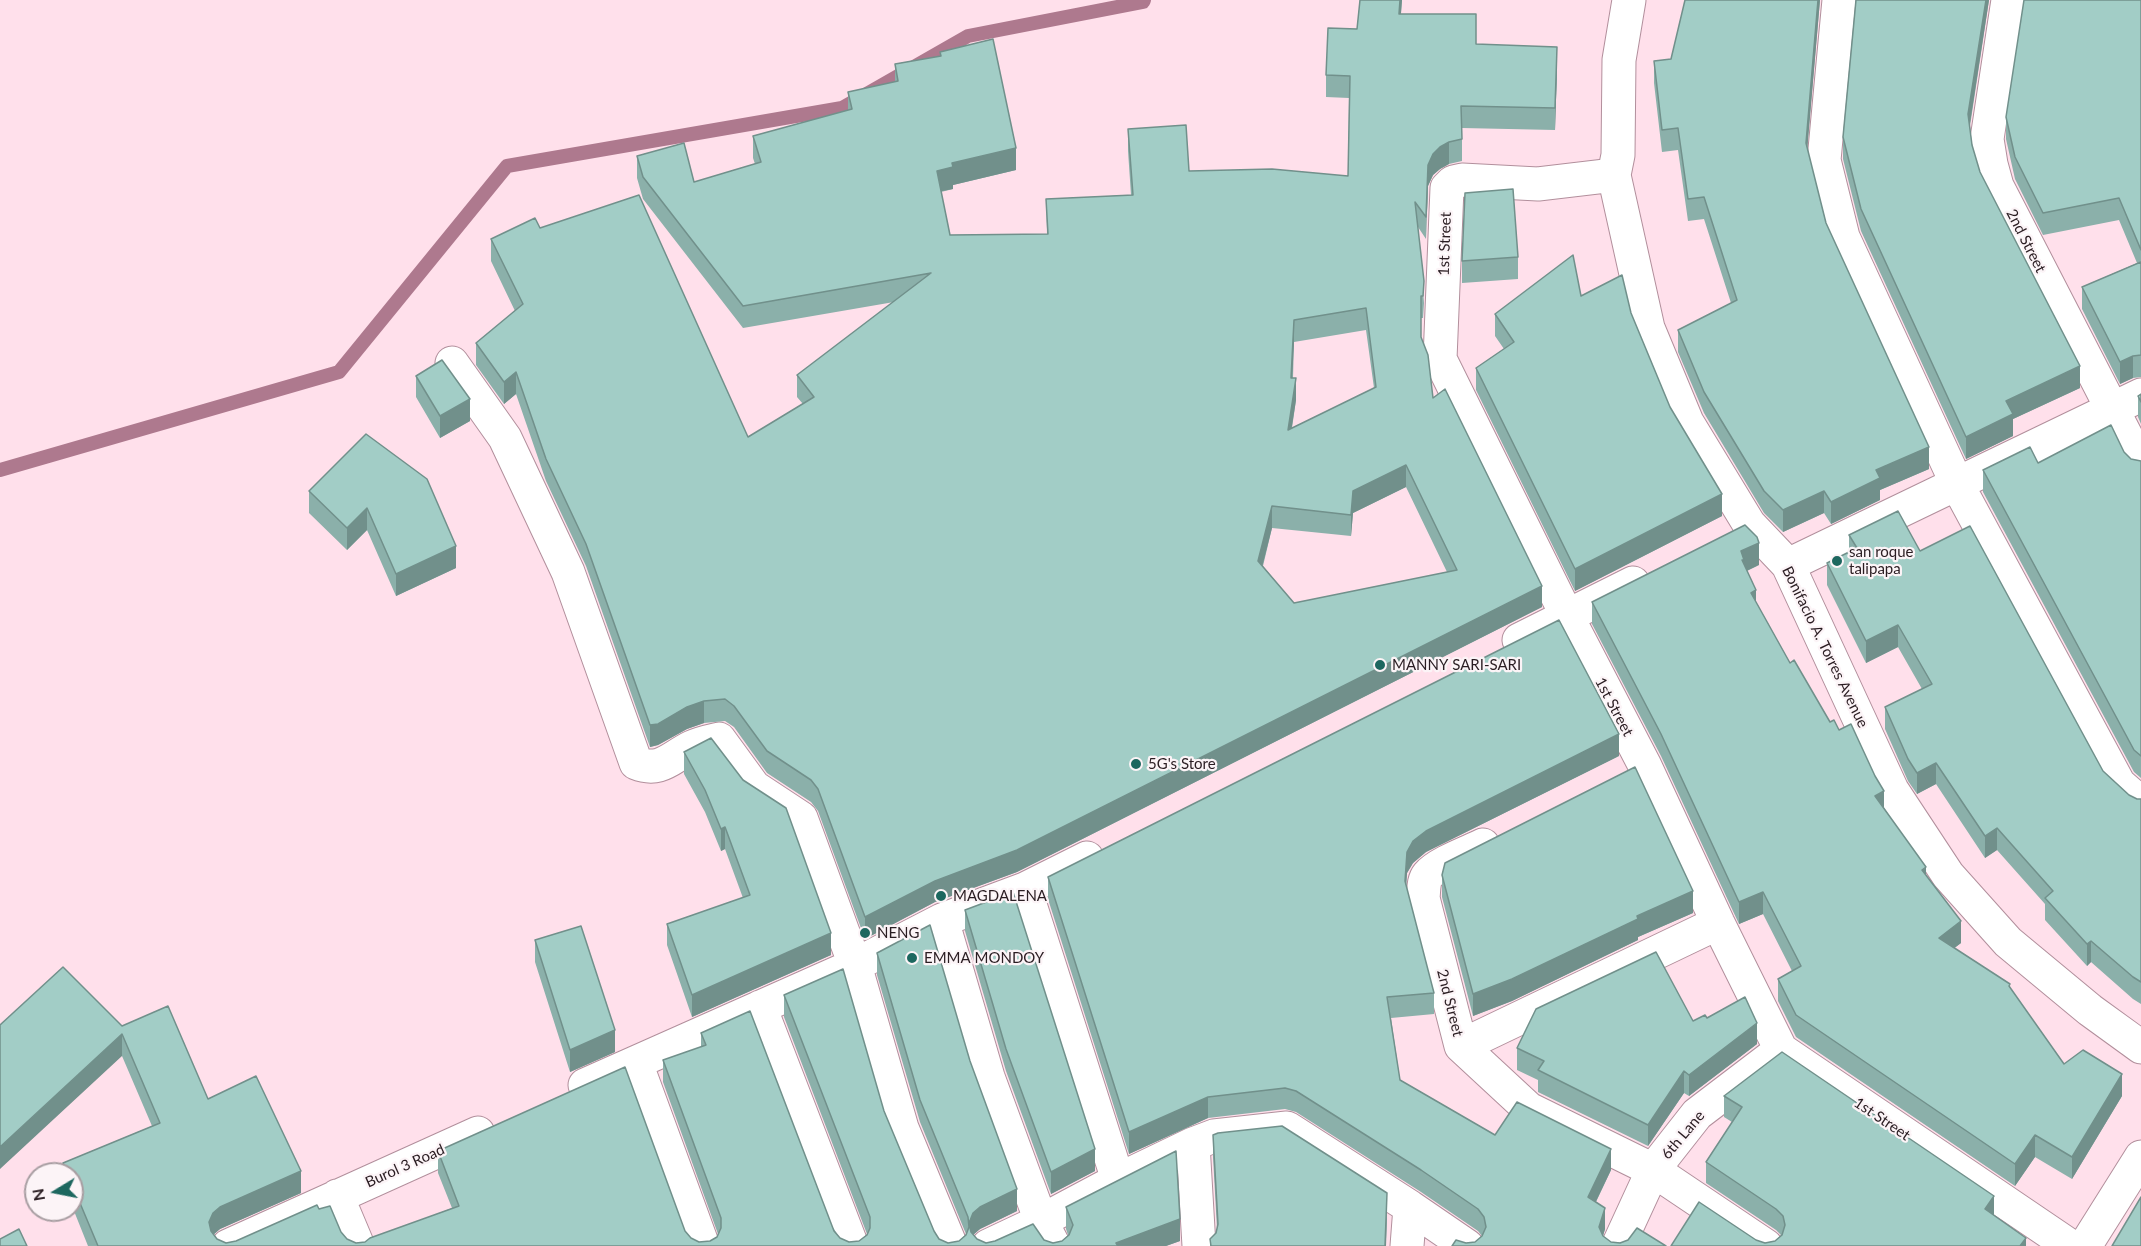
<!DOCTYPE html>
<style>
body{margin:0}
#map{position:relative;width:2141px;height:1246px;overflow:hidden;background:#ffe0eb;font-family:Lato,sans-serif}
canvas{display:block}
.north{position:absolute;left:24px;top:1162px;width:60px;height:60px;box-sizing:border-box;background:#fcf4f7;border:2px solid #a89ea2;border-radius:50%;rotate:260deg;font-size:16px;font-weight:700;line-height:24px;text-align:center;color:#2a1d22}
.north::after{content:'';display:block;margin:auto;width:21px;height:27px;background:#1d675f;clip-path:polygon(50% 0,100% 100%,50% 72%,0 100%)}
</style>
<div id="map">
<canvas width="2141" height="1246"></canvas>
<div class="north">N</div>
</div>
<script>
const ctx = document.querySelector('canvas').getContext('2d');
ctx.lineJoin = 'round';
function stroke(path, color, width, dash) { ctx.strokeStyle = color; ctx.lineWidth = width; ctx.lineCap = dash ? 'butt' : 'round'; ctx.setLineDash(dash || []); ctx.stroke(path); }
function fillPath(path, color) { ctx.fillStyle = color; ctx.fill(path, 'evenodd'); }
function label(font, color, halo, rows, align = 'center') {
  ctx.font = font + ' Lato,sans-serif'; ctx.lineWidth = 4.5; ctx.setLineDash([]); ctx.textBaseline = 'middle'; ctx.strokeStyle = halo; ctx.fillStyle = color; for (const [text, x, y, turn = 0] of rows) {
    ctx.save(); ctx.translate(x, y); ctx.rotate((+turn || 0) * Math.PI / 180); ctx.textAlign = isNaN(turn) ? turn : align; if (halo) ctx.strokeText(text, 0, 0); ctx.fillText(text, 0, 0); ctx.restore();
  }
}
stroke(new Path2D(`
 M0,470L339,372L507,166L842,108L968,36L1143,2L1144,0`), '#ae798e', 14);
const minor = new Path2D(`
 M1629,0L1619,60L1618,155L1614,175L1648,328L1687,422L1749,524L1788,565L1892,790L1948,875L2008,942L2090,1010L2141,1047
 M1839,0L1824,160L1843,237L1957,484L2119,784L2141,803
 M2008,0L1987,139L1991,164L1997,186L2141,465
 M1614,175L1538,184L1462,180L1453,182L1447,188L1440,359L1567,616L1644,764L1718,923L1781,1050L2070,1246
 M452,363L505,438L568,572L636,763C661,773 671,757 692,747C700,743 710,741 719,739L754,787L801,818L855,965L902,1128L951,1246
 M1788,565L2141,395
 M1519,640L1633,583
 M1483,845C1469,852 1438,863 1428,875C1423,881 1424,891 1423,898L1461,1046L1529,1109L1653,1170L1766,1246
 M1025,889L1118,1180
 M942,920L988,1077L1041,1221L1054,1246
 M760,1007L852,1246
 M1461,1046L1718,923
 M636,1063L703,1246
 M585,1085L855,965L942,920L1025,889L1087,858
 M1193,1144L1199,1246
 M337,1196L358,1246
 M228,1246L478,1133
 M988,1246L1041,1221L1118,1180L1193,1144L1214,1136L1287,1128L1410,1207L1467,1246
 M1407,1246L1410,1207
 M1618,1246L1653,1170L1697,1114L1781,1050
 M2085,1246L2141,1157`);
stroke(minor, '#b28f9c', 35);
stroke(minor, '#fff', 33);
fillPath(new Path2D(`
 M1360,0H1402L1401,14L1476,44L1557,69L1555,130L1462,128V161L1449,164L1440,169L1433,175L1428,186L1426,239L1418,227L1424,303L1423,318H1421V337L1433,398L1542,607L1017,872L935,902L865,939L818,811L811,802L767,773L734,727L725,721L704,723L687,729L658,745L650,747L586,566L546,481L516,394L504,404L476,365V343L515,311L491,261V239L540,228L748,437L803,404L797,397V375L894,302L743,328L643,199L637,178V156L694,182L755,164L753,158V136L848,110V92L895,82V64L940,56V52L1016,170L953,185V189L941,192L950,235L1047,234L1046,199L1131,195L1128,151V129L1189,171L1348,176L1349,98L1326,97V75L1357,29ZM1366,330L1374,388L1292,428L1296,400L1293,378L1294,342ZM1406,487L1447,572L1294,603L1263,566L1272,528L1351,536L1353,513Z
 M1685,0H1820L1807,148L1826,223L1929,469L1880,490V500L1831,524L1824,513L1783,532L1764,513L1704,413L1678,352V330L1731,303L1704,219L1688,221L1678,150L1662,152L1654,83V61L1671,59Z
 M1856,0H1989L1970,126L1972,145L1980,172L2080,388L2013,419V436L1966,459L1861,231L1843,159V137Z
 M2141,0V377L2133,378L2120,384L2082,309V287L2137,263L2119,220L2043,235L2015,179L2006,139V117Z
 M1518,257V279L1462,283V261Z
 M1581,296L1631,313L1670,407L1722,516L1575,591L1476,390V368L1504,349L1495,336V314Z
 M416,376L470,421L440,438L416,397Z
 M2141,394V424L2138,417V396Z
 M366,434L456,568L396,596L367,530L347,550L309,513V491Z
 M2124,452L2131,459L2141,461V778L2134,772L1983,492V470Z
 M1849,535L1920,551L2103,771L2129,795L2137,799H2141V1004L2133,999L2091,962L2087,966L2045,920V904L1997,850L1985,858L1936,784L1917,794L1908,781L1885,729V707L1922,689L1898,647L1866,663L1827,585V563L1849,552Z
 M1759,565L1747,571L1756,602L1790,663L1830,722L1926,875L1961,943L1954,948L2010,988L2064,1064L2122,1096L2072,1179L2035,1157L2015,1186L1796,1037L1778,1001V979L1792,971L1763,914L1739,924L1661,756L1592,624V602Z
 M684,752L831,955L692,1017L667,945V924L743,898L725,849L721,851L705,812L684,774Z
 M1619,756L1426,852L1413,863L1407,873L1406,887L1434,993V1014L1391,1018L1400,1080L1495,1135L1611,1170L1596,1202L1605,1229L1603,1236L1611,1242L1666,1246L1466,1243L1475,1242L1482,1236L1478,1231L1421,1192L1296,1112L1285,1109L1208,1118L1129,1154L1048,899V877Z
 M1442,875L1693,913L1638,937V940L1512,1001L1473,1016L1442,897Z
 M965,910L1095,1171L1051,1194L1006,1071L965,931Z
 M535,940L615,1052L570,1072L535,962Z
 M877,953L970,1061L1017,1211L980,1229L973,1235L977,1239L986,1243L1044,1240L1053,1243L1062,1241L1068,1235L1066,1229V1207L1180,1241L1166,1246H88L72,1206V1174H63V1163L152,1126L122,1056V1026L208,1099L301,1193L220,1229L213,1235L217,1239L226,1243L236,1241L319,1209L347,1239L356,1243L365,1242L452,1208L438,1173V1151L685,1231L691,1238L699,1242L710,1241L717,1237L718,1234L663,1082V1060L701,1047V1033L840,1238L849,1242L859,1241L867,1234L784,1017V995L884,1111L934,1231L939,1239L948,1243L959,1241L966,1234L920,1122L877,975Z
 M1707,1018L1757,1044L1689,1096L1684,1093L1648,1146L1540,1093L1538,1092V1080L1517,1070V1048L1693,1021Z
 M1724,1096L1994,1215L2026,1246H1671L1756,1240L1765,1243L1775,1241L1781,1235L1776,1230L1706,1183V1162L1732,1122L1724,1117Z
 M1213,1135L1387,1215L1386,1246H1210V1239L1216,1233L1217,1229L1213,1157Z`), '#8bb0aa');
fillPath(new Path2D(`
 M1400,0H1402L1399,36V14Z
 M1818,0H1820L1806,164V143Z
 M1986,0H1989L1968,136V114Z
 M1557,47V69L1555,130V108Z
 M1449,142V164L1440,169L1433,175L1428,186L1426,239L1428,165L1433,154L1440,147Z
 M1016,148V170L953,185V189L937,192V171L952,163Z
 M1294,320V342L1291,400V378Z
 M2133,356V378L2120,384V362Z
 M2080,366V388L2013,419V436L1966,459V437L2006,401Z
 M516,372V394L504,404V382Z
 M1296,378V400L1288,451V430Z
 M470,399V421L440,438V416Z
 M1929,447V469L1880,490V500L1831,524V502L1876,470Z
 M1406,465V487L1353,513L1351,536V515L1353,491Z
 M1824,491V513L1783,532V510Z
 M1722,494V516L1575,591V569Z
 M1272,506V528L1258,583V561Z
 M367,508V530L347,550V528Z
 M1759,543V565L1744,572L1741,551Z
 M456,546V568L396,596V574Z
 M1542,586V607L1017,872L935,902L865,939V917L935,881Z
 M1756,590V612L1751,593Z
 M1898,625V647L1866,663V641Z
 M704,701V723L687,729L658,745L650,747V725L687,707Z
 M1619,734V756L1426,852L1413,863L1407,873L1405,902V881L1407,852L1413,841L1426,831Z
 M1936,763V784L1917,794V773Z
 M1884,791V812L1875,796Z
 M725,827V849L721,851V829Z
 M1997,828V850L1985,858V836Z
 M1926,867V889L1922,870Z
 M1693,891V913L1638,937V940L1512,1001L1473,1016V994L1637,916Z
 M1763,892V914L1739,924V902Z
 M1961,921V943L1939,960V938Z
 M831,933V955L692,1017V995Z
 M2091,941V962L2087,966V944Z
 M1757,1023V1044L1689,1096V1075Z
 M615,1030V1052L570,1072V1050Z
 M122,1034V1056L0,1169V1147Z
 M1684,1071V1093L1648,1146V1125Z
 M2122,1074V1096L2072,1179V1157Z
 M1208,1097V1118L1129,1154V1132Z
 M2035,1135V1157L2015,1186V1164Z
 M1095,1149V1171L1051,1194V1172Z
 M1611,1149V1170L1588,1218V1197Z
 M301,1171V1193L220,1229L213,1235L209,1244V1222L213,1213L220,1207Z
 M1017,1189V1211L980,1229L973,1235L969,1245V1223L973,1213L980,1207Z
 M1387,1193L1386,1246H1385Z
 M1994,1196V1217L1985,1209Z
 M1605,1208V1229L1600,1246L1599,1227Z
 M1180,1219V1241L1166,1246H1116V1243Z
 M2026,1238V1246H2020Z`), '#71908b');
const building = new Path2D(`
 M1360,0H1400L1399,14H1476V44L1557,47L1555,108L1461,106L1462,139L1449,142L1440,147L1433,154L1428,165L1426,217L1415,202L1424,281L1423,296H1421V337L1428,355L1433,398L1445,389L1542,586L1017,850L935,881L865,917L818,789L811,780L767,751L734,706L725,699L704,701L687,707L658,724L650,725L586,544L546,459L516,372L504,382L476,343L523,304L491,239L535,218L540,228L639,195L748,437L814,397L797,375L931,273L743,306L643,177L637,156L684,143L694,182L761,162L753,136L852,109L848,92L898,81L895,64L941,56L940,52L993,39L1016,148L952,163L953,167L937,171L950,235L1048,234L1046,199L1133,195L1128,129L1186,125L1189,171L1272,169L1348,176L1350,76L1326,75L1328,28L1357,29ZM1366,308L1376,387L1288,430L1296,378H1291L1294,320ZM1406,465L1457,570L1294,603L1258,561L1272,506L1351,515L1353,491Z
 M1685,0H1818L1806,143L1826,223L1929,447L1876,470L1880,478L1831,502L1824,491L1783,510L1764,491L1704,392L1678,330L1737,300L1704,197L1688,199L1678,128L1662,130L1654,61L1671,59Z
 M1856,0H1986L1968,114L1972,145L1980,172L2080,366L2006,401L2013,414L1966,437L1861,209L1843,137Z
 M2024,0H2141V250L2119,198L2043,213L2015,157L2006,117Z
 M1513,189L1518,257L1462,261L1465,193Z
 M1573,255L1581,296L1622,275L1631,313L1670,407L1722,494L1575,569L1476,368L1514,342L1495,314Z
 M2141,262V355L2133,356L2120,362L2082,287Z
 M442,360L470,399L440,416L416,376Z
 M2141,394V402L2138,396Z
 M2111,425L2124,452L2131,459L2141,461V756L2134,750L1983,470L2030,447L2038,463Z
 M366,434L427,479L456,546L396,574L367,508L347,528L309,491Z
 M1898,511L1920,551L1970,526L2103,771L2129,795L2137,799H2141V982L2133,977L2091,941L2087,944L2045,898L2053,891L1997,828L1985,836L1936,763L1917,773L1908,759L1885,707L1932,684L1898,625L1866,641L1827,563L1857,548L1849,535Z
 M1745,525L1757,537L1759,543L1741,551L1744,560H1742L1756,590L1751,593L1790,663L1794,660L1830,722L1834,720L1839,730L1851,724L1875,776L1884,791L1875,796L1926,867L1922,870L1961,921L1939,938L2010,984L2009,986L2064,1064L2083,1050L2122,1074L2072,1157L2035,1135L2015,1164L1796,1015L1778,979L1801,966L1763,892L1739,902L1661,734L1592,602Z
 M1559,620L1619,734L1426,831L1413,841L1407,852L1405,881L1434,993L1387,997L1400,1080L1495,1135L1517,1102L1611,1149L1588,1197L1605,1208L1599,1227L1603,1236L1611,1242L1620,1243L1628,1240L1637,1228L1666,1246H1452L1456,1240L1466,1243L1475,1242L1482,1236L1486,1227L1484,1217L1478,1209L1421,1170L1296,1091L1285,1088L1208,1097L1129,1132L1048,877Z
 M711,738L743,780L786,808L831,933L692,995L667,924L750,895L725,827L721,829L705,790L684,752Z
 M1635,767L1693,891L1637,916L1638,919L1512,979L1473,994L1442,875L1445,863Z
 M1013,892L1095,1149L1051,1172L1006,1049L965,910Z
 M930,925L970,1061L1017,1189L980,1207L973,1213L969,1223L971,1232L977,1239L986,1243L995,1241L1033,1224L1044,1240L1053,1243L1062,1241L1069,1235L1073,1225L1066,1207L1176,1151L1180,1219L1116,1243L1118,1246H98L72,1184V1174H68L63,1163L160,1123L122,1034L0,1147V1025L63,967L122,1026L168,1006L208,1099L256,1076L301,1171L220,1207L213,1213L209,1222L211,1231L217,1239L226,1243L236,1241L317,1205L319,1209L330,1206L341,1232L347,1239L356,1243L365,1242L370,1238L459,1206L438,1151L625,1067L685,1231L691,1238L699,1242L710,1241L717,1237L721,1228V1218L663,1060L706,1045L701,1033L750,1011L834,1231L840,1238L849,1242L859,1241L867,1235L870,1228V1217L784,995L843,969L884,1111L934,1231L939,1239L948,1243L959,1241L966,1235L969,1227L968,1217L920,1100L877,953Z
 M581,926L615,1030L570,1050L535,940Z
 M1656,952L1693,1021L1705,1015L1707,1018L1745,997L1757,1023L1689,1075L1684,1071L1648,1125L1538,1070L1544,1061L1517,1048L1536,1009Z
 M1782,1052L1994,1196L1985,1209L2026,1238L2020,1246H1671L1699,1202L1756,1240L1765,1243L1775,1241L1782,1235L1785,1225L1783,1216L1776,1209L1706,1162L1742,1107L1724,1096Z
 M1282,1126L1387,1193L1385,1246H1211L1210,1239L1216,1233L1218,1224L1213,1135L1218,1133Z
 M2141,1197V1246H2112Z
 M19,1229L27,1246H0V1239Z`);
fillPath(building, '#a2cdc6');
stroke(building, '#71908b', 1.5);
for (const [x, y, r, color] of [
 [1837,561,6,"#1d675f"],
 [1380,665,6,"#1d675f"],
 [1136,764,6,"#1d675f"],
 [941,896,6,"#1d675f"],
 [865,933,6,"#1d675f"],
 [912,958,6,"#1d675f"]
]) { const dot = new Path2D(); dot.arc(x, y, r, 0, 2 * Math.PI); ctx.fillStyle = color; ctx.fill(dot); stroke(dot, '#fcf4f7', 2); }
label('15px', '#2a1d22', '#fcf4f7', [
 ["2nd Street",2026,241,63],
 ["1st Street",1445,244,-88],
 ["Bonifacio A. Torres Avenue",1825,647,64],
 ["1st Street",1614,707,62],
 ["2nd Street",1450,1003,76],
 ["1st Street",1882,1119,34],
 ["6th Lane",1683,1135,-50],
 ["Burol 3 Road",405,1166,-24]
]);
label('15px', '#2a1d22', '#fcf4f7', [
 ["san roque",1849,552],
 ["talipapa",1849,569],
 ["MANNY SARI-SARI",1392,665],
 ["5G's Store",1148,764],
 ["MAGDALENA",953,896],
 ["NENG",877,933],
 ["EMMA MONDOY",924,958]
], 'left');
</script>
